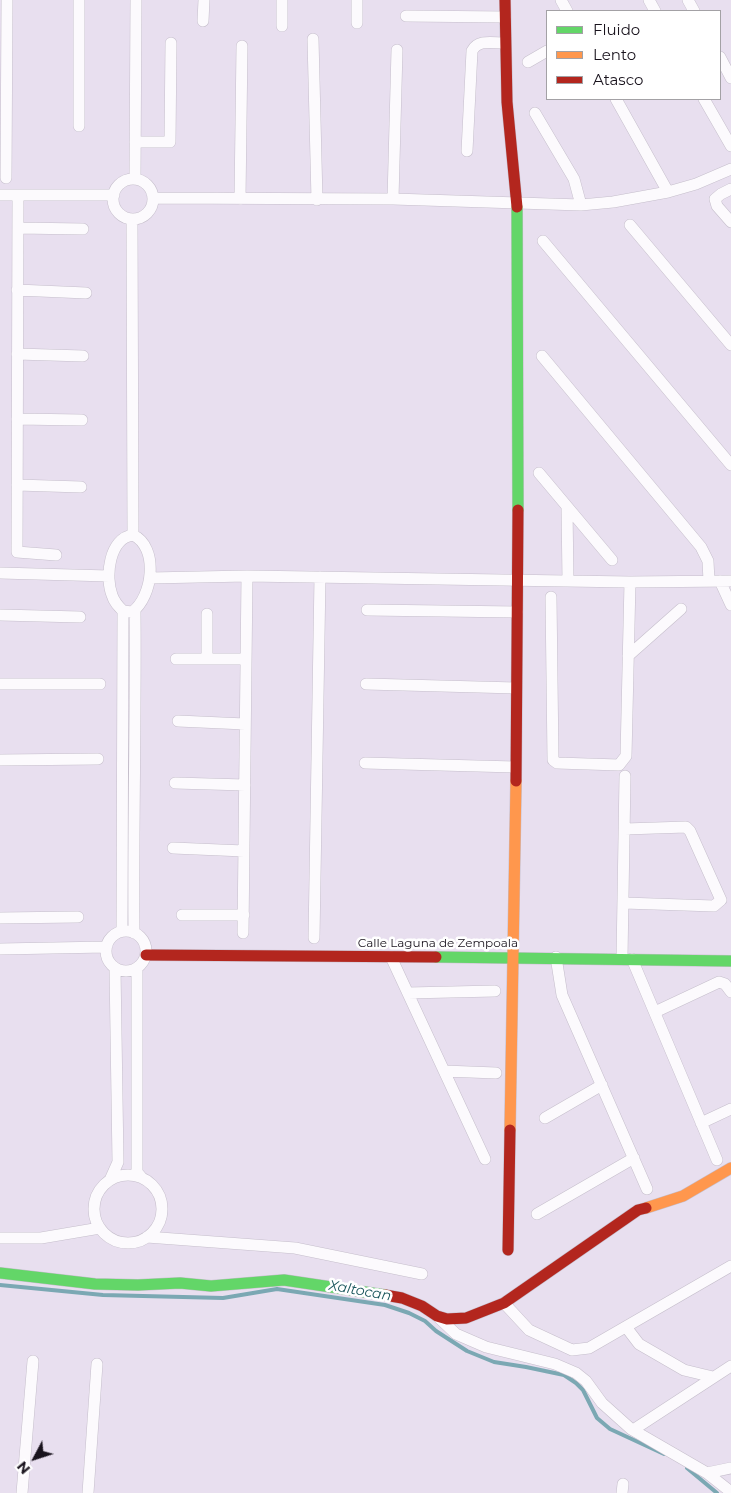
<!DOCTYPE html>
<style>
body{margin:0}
#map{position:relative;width:731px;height:1493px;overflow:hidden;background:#e8dfef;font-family:Montserrat,sans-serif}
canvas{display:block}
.legend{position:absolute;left:546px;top:10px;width:175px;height:90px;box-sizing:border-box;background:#fff;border:1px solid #a3a1a5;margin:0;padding:6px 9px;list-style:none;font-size:15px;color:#19131d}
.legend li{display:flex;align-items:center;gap:10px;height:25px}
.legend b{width:25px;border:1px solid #a3a1a5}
.north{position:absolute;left:10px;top:1433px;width:50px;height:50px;-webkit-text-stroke:4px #fff;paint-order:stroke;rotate:230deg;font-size:14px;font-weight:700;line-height:20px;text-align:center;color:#19131d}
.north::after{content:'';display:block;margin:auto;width:18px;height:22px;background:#19131d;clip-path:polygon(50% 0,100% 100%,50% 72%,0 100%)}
</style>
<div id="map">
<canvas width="731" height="1493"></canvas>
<ul class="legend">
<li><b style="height:6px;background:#63d668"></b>Fluido</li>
<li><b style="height:6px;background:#ff974d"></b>Lento</li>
<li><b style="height:6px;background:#b3261e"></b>Atasco</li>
</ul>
<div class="north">N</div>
</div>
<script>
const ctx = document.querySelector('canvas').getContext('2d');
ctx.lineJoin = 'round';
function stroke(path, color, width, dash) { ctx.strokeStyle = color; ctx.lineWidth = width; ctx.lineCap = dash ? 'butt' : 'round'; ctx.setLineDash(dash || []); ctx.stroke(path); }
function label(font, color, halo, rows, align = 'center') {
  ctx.font = font + ' Montserrat,sans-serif'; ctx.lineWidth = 5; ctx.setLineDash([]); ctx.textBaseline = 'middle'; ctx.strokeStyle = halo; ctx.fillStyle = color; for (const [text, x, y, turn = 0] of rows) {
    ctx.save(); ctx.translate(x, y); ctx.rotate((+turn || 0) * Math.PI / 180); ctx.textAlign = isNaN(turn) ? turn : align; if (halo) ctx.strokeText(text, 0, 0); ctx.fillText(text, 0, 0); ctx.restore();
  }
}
stroke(new Path2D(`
 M0,1285L103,1295L223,1298L277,1289L385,1305L409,1313L425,1321L436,1331L467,1351L494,1362L526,1367L564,1375L576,1383L583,1390L597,1418L610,1429L664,1454
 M687,1468L717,1493`), '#7ba8b3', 4);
const street = new Path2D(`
 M79,0V126
 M561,0L567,11
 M649,0L655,11
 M688,0L694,11
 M406,16L505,17
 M203,21L204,0
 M357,23V0
 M282,26V0
 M313,39L317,200
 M720,57L731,78
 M528,62L547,51
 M616,99L668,192
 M704,99L731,146
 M535,113L574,179L581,205
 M135,142H170L171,43
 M467,151L472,51C478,39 493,43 504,43
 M6,178L7,0
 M135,179L136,0
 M113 199a20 20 0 1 1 40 0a20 20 0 1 1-40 0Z
 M731,189L721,194L715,199L717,206L731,222
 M0,195H114
 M18,195L17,552L56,555
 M153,198L393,199L581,205L613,202L668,192L696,184L731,169
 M240,199L242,46
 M393,199L397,50
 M132,219L133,535
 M630,225L731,345
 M18,228L83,229
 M543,241L731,465
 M17,290L86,293
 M17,354L83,356
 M542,356L701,547L708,561L709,581
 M17,419L82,420
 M539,473L612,560
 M17,485L81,487
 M567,507L568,581
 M0,573L109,576
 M150,578L247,576L630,582L731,581
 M720,581L731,605
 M551,597L553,760L557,763L619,765L626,756L630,582
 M367,610L517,612
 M0,615L80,617
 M628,656L681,609
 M176,659H246
 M207,659V614
 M0,684H100
 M366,684L516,688
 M178,721L245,724
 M0,760L98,759
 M365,763L515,767
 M175,783L245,785
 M173,848L244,851
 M624,903L714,906L721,900L690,831L686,827L625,829
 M182,915H244
 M0,918L78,917
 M106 951a20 20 0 1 1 40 0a20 20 0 1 1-40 0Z
 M122,931L123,611C118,606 114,602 112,595C105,577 109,538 133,535C159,547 153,597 132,612L123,611
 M134,933C133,825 136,718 135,610
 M243,933L247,576
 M314,938L320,577
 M0,949L106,947
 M391,957L485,1159
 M556,957L562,995L647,1189
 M622,958L625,776
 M632,959L717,1160
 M137,968V1172L142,1178
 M408,993L495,991
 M655,1012L719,982L725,984L731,992
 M444,1071L496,1073
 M545,1118L602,1085
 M701,1123L731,1109
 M94 1209a34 34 0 1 1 68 0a34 34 0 1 1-68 0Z
 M110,1180L118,1162L115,968
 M537,1214L634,1158
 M147,1237L295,1248L422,1274
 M0,1238H41L100,1228
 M504,1303L529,1330L572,1350L589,1348L731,1266
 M438,1317L456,1334L486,1347L555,1364L576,1373L586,1381L602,1403L631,1429L707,1473L731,1492
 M626,1327L639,1344L684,1370L713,1377
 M633,1430L731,1366
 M707,1473L731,1468
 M22,1493L33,1361
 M88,1493L97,1364
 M622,1493L623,1484`);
const fast = new Path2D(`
 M517,207L518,510
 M436,957L731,961
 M0,1273L95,1284L138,1285L180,1283L211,1286L284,1280L385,1295`);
const slow = new Path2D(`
 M510,1130L516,781
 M646,1208L683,1196L731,1168`);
const jam = new Path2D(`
 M505,0L507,102L517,207
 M516,781L518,510
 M146,955L436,957
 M508,1250L510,1130
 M385,1295L402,1298L422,1306L437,1316L447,1319L466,1318L504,1303L638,1210L646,1208`);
stroke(street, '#c5becb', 12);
stroke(fast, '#c5becb', 12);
stroke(slow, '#c5becb', 12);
stroke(jam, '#c5becb', 12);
stroke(street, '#fcfafd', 11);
stroke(fast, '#63d668', 11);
stroke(slow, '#ff974d', 11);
stroke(jam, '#b3261e', 11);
label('12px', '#19131d', '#fff', [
 ["Calle Laguna de Zempoala",438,943]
]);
label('italic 14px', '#19555b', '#fff', [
 ["Xaltocan",360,1291,10]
]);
</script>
